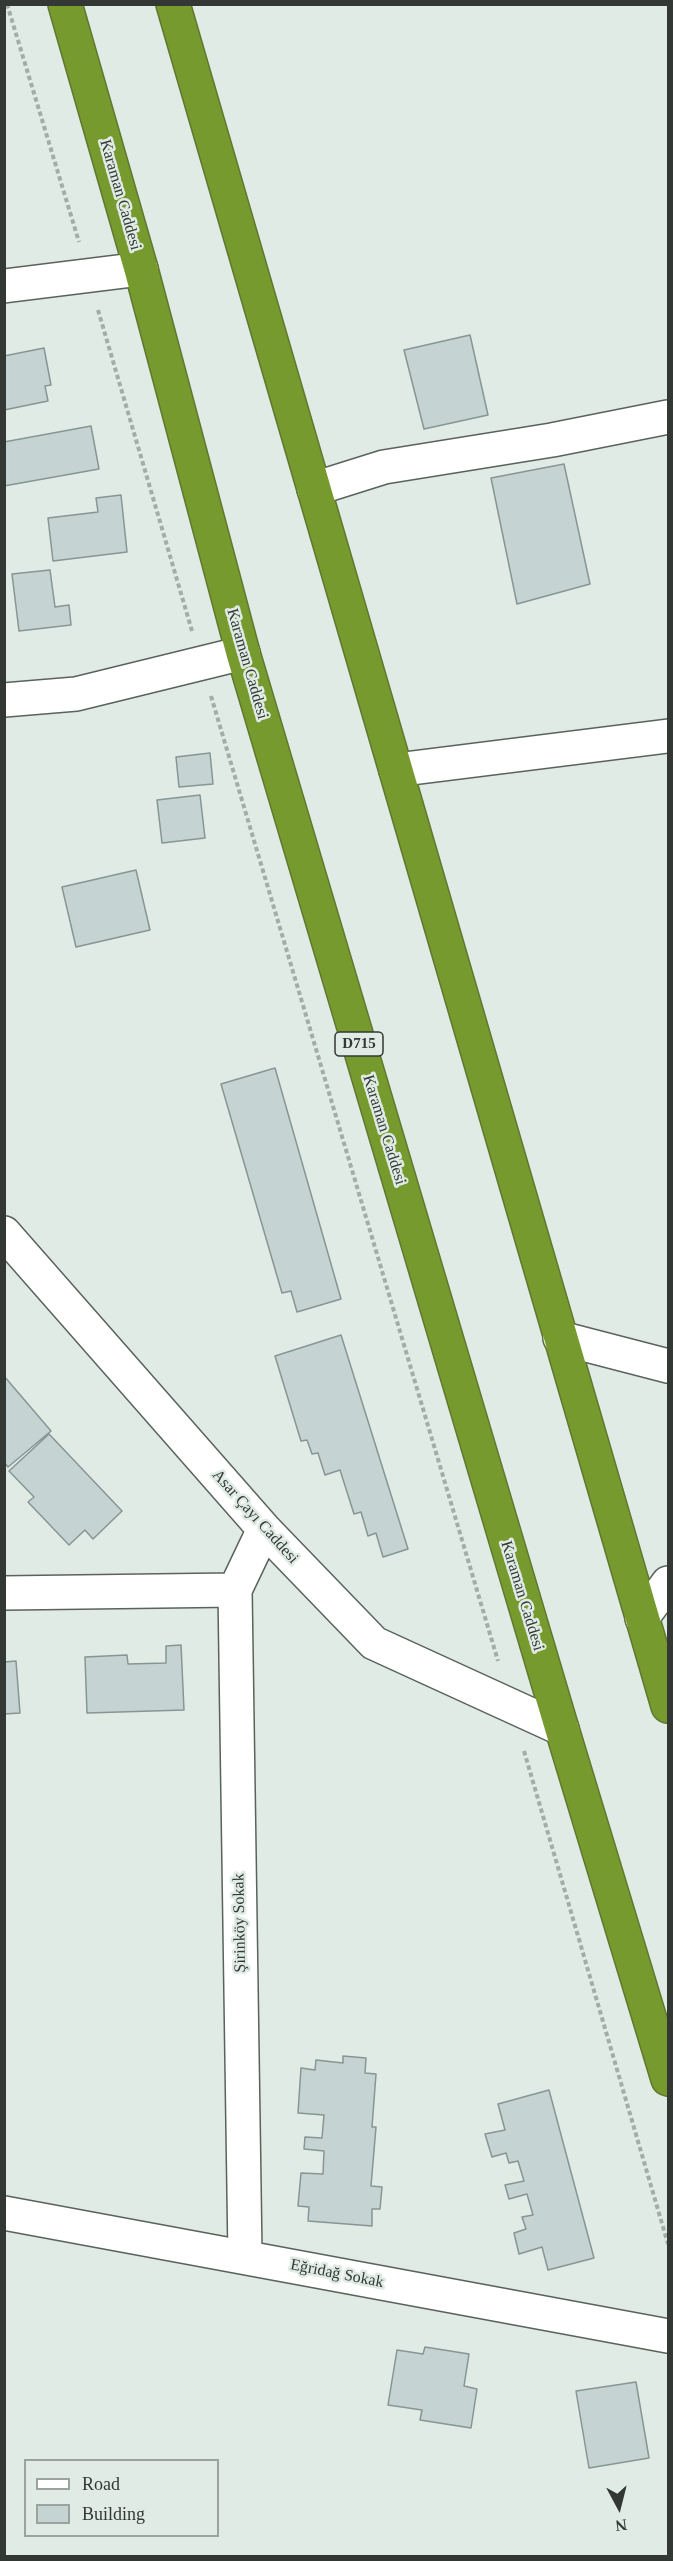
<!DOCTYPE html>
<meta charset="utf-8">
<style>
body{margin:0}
#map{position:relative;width:673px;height:2561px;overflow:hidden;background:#dfebe4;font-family:Georgia,serif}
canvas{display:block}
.frame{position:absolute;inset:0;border:6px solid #333835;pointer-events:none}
.legend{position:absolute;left:24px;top:2459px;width:195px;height:78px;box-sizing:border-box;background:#dfebe4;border:2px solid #9aa39e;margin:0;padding:8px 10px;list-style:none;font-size:18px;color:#333835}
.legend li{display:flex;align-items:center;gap:12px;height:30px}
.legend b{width:30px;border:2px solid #9aa39e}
.north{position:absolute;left:589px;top:2477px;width:60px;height:60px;-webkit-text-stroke:4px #dfebe4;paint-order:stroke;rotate:173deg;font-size:16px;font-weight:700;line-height:24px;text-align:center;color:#333835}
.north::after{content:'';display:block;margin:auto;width:21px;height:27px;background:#333835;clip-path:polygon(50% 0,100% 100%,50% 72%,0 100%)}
</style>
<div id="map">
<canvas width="673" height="2561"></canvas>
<div class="frame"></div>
<ul class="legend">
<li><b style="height:8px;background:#fff"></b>Road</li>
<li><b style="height:16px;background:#c5d3d2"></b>Building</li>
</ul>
<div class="north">N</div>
</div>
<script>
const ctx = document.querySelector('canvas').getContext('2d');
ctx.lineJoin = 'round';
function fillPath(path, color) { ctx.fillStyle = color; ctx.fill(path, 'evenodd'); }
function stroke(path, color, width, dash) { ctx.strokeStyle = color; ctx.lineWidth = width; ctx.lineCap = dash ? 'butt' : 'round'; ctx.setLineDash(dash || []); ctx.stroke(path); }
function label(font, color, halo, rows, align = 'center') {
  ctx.font = font + ' Georgia,serif'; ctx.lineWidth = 5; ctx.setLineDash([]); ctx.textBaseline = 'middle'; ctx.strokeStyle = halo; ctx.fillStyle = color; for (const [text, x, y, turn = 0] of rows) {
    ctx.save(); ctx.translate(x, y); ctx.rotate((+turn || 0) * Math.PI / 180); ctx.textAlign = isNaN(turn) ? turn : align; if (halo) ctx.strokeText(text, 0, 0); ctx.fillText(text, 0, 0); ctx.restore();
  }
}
const building = new Path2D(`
 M470,335L488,415L424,429L404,350Z
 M44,348L51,385L45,386L48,401L4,410V356Z
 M91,426L99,469L4,486V442Z
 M564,464L590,584L517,604L491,478Z
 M121,495L127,552L53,561L48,518L98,512L96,498Z
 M50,570L55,607L69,605L71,625L19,631L12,574Z
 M210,753L213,784L179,787L176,757Z
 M200,795L205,838L162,843L157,800Z
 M136,870L150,930L76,947L62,887Z
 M275,1068L341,1299L297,1312L291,1291L282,1293L221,1084Z
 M341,1335L408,1549L383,1557L376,1533L368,1536L361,1512L354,1514L340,1470L325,1475L318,1453L312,1454L307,1440L301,1441L275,1356Z
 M4,1376L51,1431L8,1467L4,1462Z
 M49,1434L122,1511L93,1539L85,1530L69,1545L28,1502L34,1497L9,1471Z
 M181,1645L184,1710L87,1713L85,1657L127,1655L128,1664L166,1663V1646Z
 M16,1661L20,1713L4,1714V1662Z
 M343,2056L366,2058L365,2073L376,2074L372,2127H376L371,2186L382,2187L380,2209H372V2226L308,2221L309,2207L298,2206L301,2173L323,2174L324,2151L304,2149L305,2137L322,2138L324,2115L298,2113L301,2068L315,2070L316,2060L343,2063Z
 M549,2090L594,2258L548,2270L542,2247L519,2254L514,2233L526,2229L522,2217L533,2215L527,2194L509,2199L505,2185L524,2181L518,2161L509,2163L506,2153L492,2157L485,2134L505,2130L498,2104Z
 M425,2347L469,2354L464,2386L477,2389L471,2428L420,2420L422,2410L388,2405L397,2350L423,2354Z
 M636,2382L649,2458L589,2468L576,2391Z`);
fillPath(building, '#c5d3d2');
stroke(building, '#879594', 1.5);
const minor = new Path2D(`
 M4,286L141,269
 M314,489L384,467L552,440L668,417
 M4,700L76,694L243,653
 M396,770L668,736
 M4,1233L264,1529L374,1643L562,1729
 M560,1338L668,1366
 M235,1590L245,2256
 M4,1593L235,1590L264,1529
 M642,1618L668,1583
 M4,2213L668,2336`);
const highway = new Path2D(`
 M65,4L141,269L243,653L562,1729L668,2079
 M173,4L668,1706`);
stroke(minor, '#59635c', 36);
stroke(highway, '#5f7830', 36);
stroke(new Path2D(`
 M7,4L79,242
 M98,310L192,631
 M211,696L498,1661
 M524,1751L668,2244`), '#a3ada7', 4, [4.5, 3]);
stroke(minor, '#fff', 33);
stroke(highway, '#779a2e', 33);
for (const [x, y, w] of [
 [359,1044,48]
]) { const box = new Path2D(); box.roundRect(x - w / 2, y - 12, w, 24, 4.5); ctx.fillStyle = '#dfebe4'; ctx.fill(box); stroke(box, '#333835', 1.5); }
label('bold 15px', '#333835', null, [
 ["D715",359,1044]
]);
label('16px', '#333835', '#dfebe4', [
 ["Karaman Caddesi",120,195,74],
 ["Karaman Caddesi",247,664,74],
 ["Karaman Caddesi",384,1130,73],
 ["Asar Çayı Caddesi",255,1517,48],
 ["Karaman Caddesi",522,1596,73],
 ["Şirinköy Sokak",240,1923,-91],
 ["Eğridağ Sokak",337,2274,11]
]);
</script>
